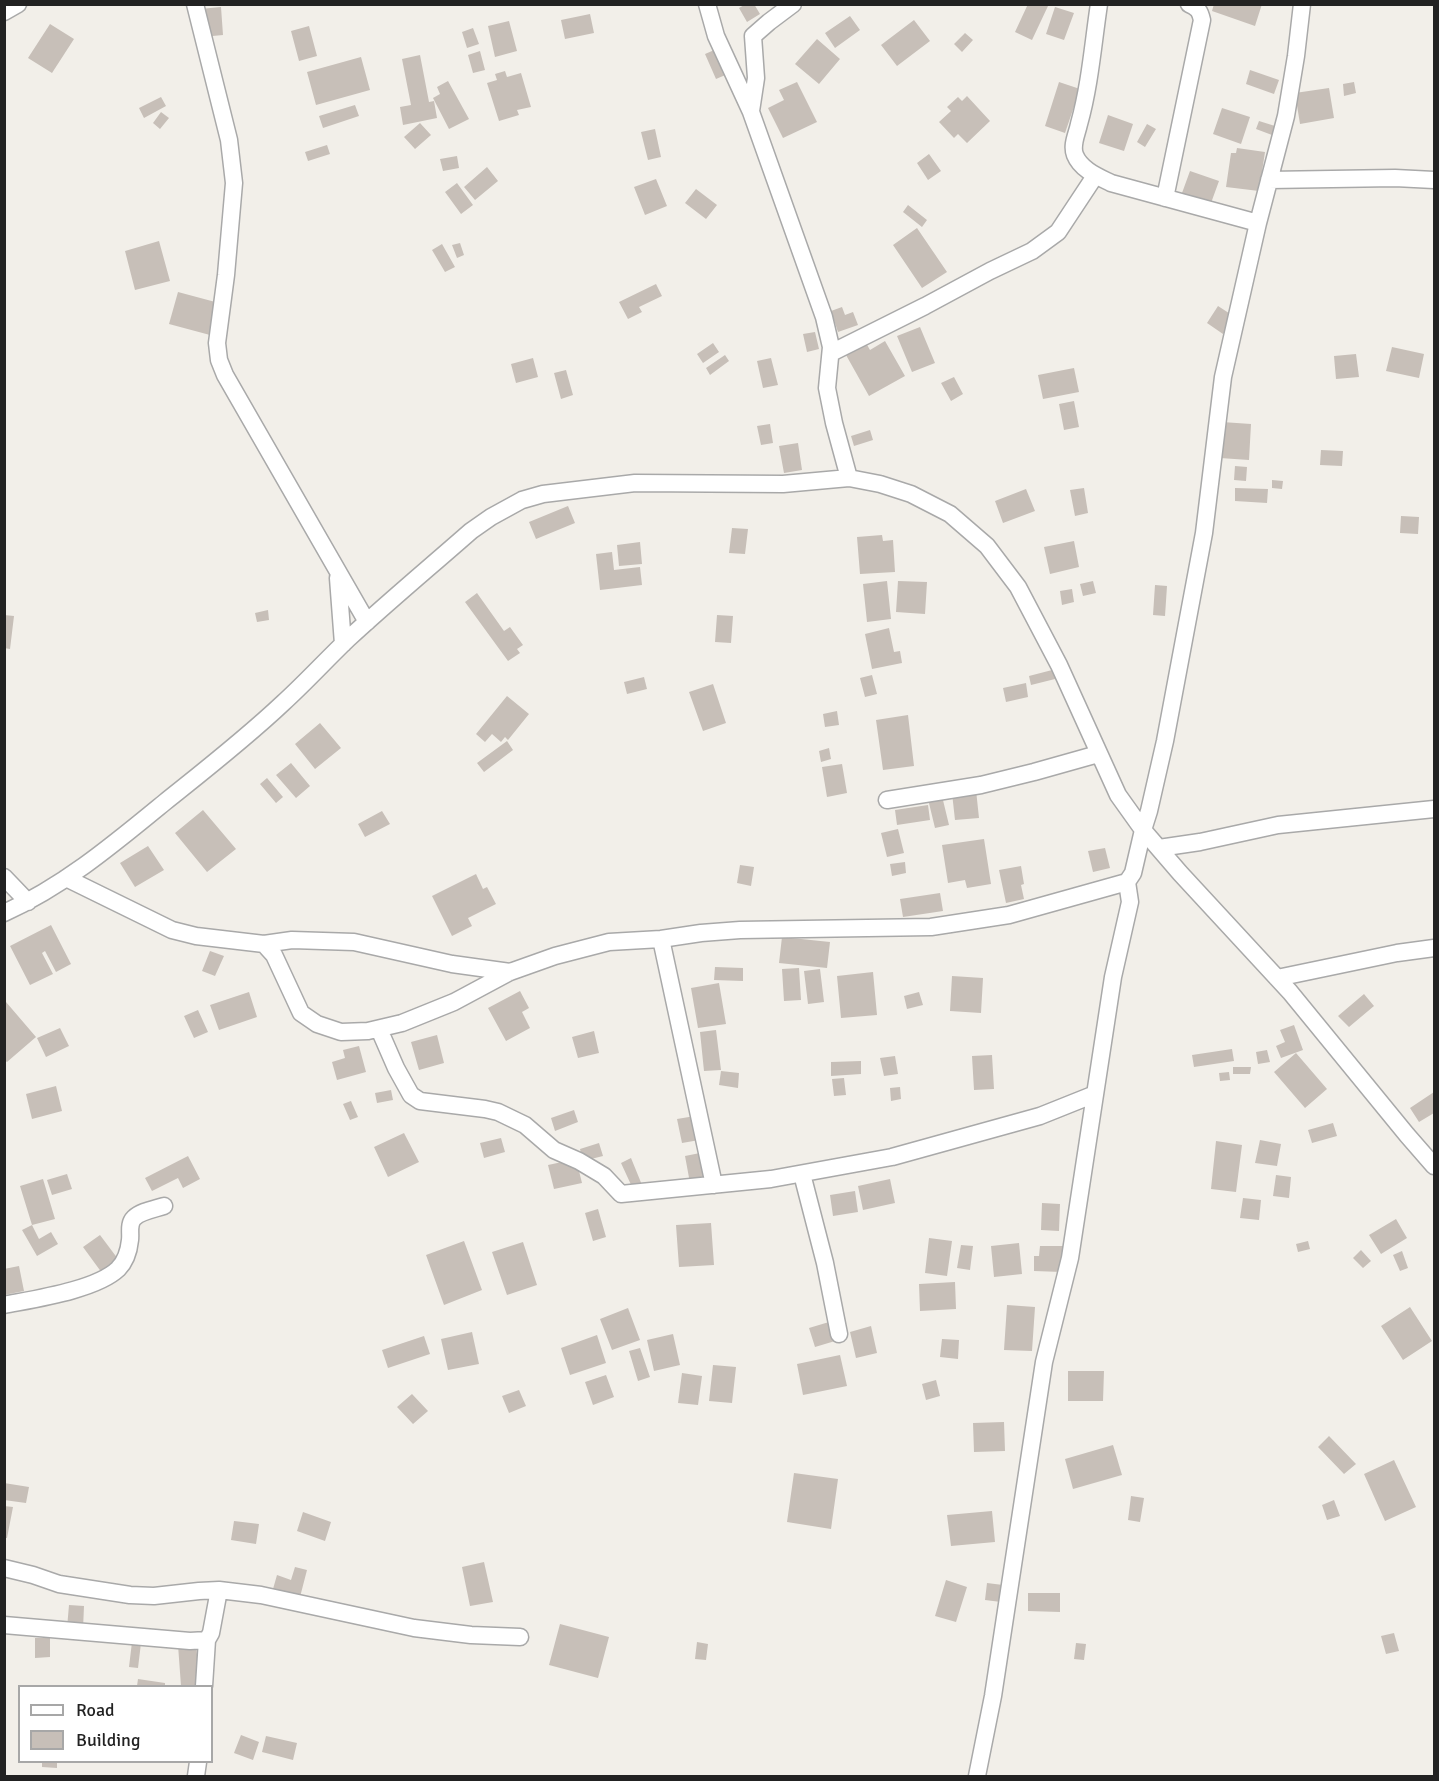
<!DOCTYPE html>
<style>
body{margin:0}
#map{position:relative;width:1439px;height:1781px;overflow:hidden;background:#f2efe9;font-family:Signika,sans-serif}
canvas{display:block}
.frame{position:absolute;inset:0;border:6px solid #222;pointer-events:none}
.legend{position:absolute;left:18px;top:1685px;width:195px;height:78px;box-sizing:border-box;background:#fff;border:2px solid #a7a7a7;margin:0;padding:8px 10px;list-style:none;font-size:18px;color:#222}
.legend li{display:flex;align-items:center;gap:12px;height:30px}
.legend b{width:30px;border:2px solid #a7a7a7}
</style>
<div id="map">
<canvas width="1439" height="1781"></canvas>
<div class="frame"></div>
<ul class="legend">
<li><b style="height:8px;background:#fff"></b>Road</li>
<li><b style="height:16px;background:#c7bfb8"></b>Building</li>
</ul>
</div>
<script>
const ctx = document.querySelector('canvas').getContext('2d');
ctx.lineJoin = 'round';
function fillPath(path, color) { ctx.fillStyle = color; ctx.fill(path, 'evenodd'); }
function stroke(path, color, width, dash) { ctx.strokeStyle = color; ctx.lineWidth = width; ctx.lineCap = dash ? 'butt' : 'round'; ctx.setLineDash(dash || []); ctx.stroke(path); }
fillPath(new Path2D(`
 M746,4H754L760,14L747,22L739,8Z
 M1028,4L1048,6L1032,40L1015,32Z
 M1214,4L1226,5L1262,4L1255,26L1212,11Z
 M221,7L223,35L202,37L200,9Z
 M1055,7L1074,13L1064,40L1046,34Z
 M590,14L594,33L565,39L561,20Z
 M850,16L860,30L835,48L825,33Z
 M914,20L930,41L897,66L881,45Z
 M509,21L517,51L495,57L488,26Z
 M50,24L74,39L52,73L28,58Z
 M309,26L317,56L299,61L291,31Z
 M473,28L479,44L467,48L462,32Z
 M965,33L973,40L962,52L954,44Z
 M817,39L840,59L819,84L795,64Z
 M719,48L730,73L716,79L705,54Z
 M480,51L485,70L473,73L468,55Z
 M420,55L429,102L434,101L437,118L403,125L400,107L411,105L402,59Z
 M361,57L370,90L316,105L307,72Z
 M1250,70L1279,80L1274,94L1246,84Z
 M505,71L507,77L521,73L531,107L517,110L519,115L499,121L487,83L497,80L495,74Z
 M448,81L469,119L449,129L433,98L440,94L437,87Z
 M797,82L817,122L783,138L768,108L784,100L779,90Z
 M1059,82L1080,89L1065,133L1045,126Z
 M1354,82L1356,93L1344,96L1343,84Z
 M1329,88L1334,118L1300,124L1295,93Z
 M967,96L990,121L967,143L958,134L954,138L939,122L951,111L947,107L958,97L962,101Z
 M161,97L166,106L144,118L139,108Z
 M355,105L359,116L323,128L319,116Z
 M1222,108L1250,117L1241,144L1213,134Z
 M161,112L169,118L160,129L153,123Z
 M1108,115L1133,124L1124,151L1099,143Z
 M1259,121L1275,126L1272,135L1256,129Z
 M420,123L431,135L415,149L404,137Z
 M1147,124L1156,129L1145,147L1137,142Z
 M655,129L661,157L648,160L641,132Z
 M327,145L330,154L308,161L305,152Z
 M1237,148L1265,152L1259,191L1226,187L1231,153H1236Z
 M929,154L941,171L928,180L917,163Z
 M457,156L459,168L443,171L440,159Z
 M487,167L498,181L475,200L464,187Z
 M1190,171L1219,181L1211,203L1182,193Z
 M656,179L667,206L645,215L634,187Z
 M457,183L473,205L461,214L445,192Z
 M696,189L717,205L706,219L685,203Z
 M908,205L927,220L922,227L903,212Z
 M917,228L947,272L922,288L893,245Z
 M159,241L170,281L135,290L125,251Z
 M460,243L464,255L457,258L452,245Z
 M442,244L455,267L445,272L432,250Z
 M656,284L662,296L639,307L642,312L628,319L619,302Z
 M178,292L219,303L210,335L169,324Z
 M1218,306L1235,317L1223,334L1207,323Z
 M842,307L845,315L853,312L858,325L838,332L831,311Z
 M920,327L935,363L912,372L897,336Z
 M815,332L819,349L807,352L803,334Z
 M885,341L905,376L869,396L846,355L866,343L870,350Z
 M713,343L719,352L703,363L697,354Z
 M1392,347L1424,354L1419,378L1386,371Z
 M1356,354L1359,377L1336,379L1334,356Z
 M725,355L729,361L710,375L706,368Z
 M533,358L538,377L516,383L511,364Z
 M771,358L778,385L763,388L757,361Z
 M1074,368L1079,392L1043,399L1038,375Z
 M566,370L573,395L561,399L554,373Z
 M954,377L963,394L951,401L941,383Z
 M1074,401L1079,427L1064,430L1059,404Z
 M1222,422L1251,424L1249,460L1220,458Z
 M770,424L773,443L761,445L757,426Z
 M870,430L873,440L854,446L851,436Z
 M798,443L802,470L784,473L779,446Z
 M1321,450L1343,451L1342,466L1320,465Z
 M1235,466L1247,467L1246,481L1234,480Z
 M1272,480L1283,481L1282,489L1272,488Z
 M1084,488L1088,513L1075,516L1070,490Z
 M1235,488L1268,489L1267,503L1235,501Z
 M1026,489L1035,511L1003,523L995,501Z
 M568,506L575,523L536,539L529,522Z
 M1401,516L1419,517L1418,534L1400,533Z
 M732,528L748,529L745,554L729,553Z
 M882,535L883,541L893,540L895,572L860,574L857,537Z
 M1074,541L1079,567L1050,574L1044,547Z
 M640,542L642,564L619,566L617,545Z
 M612,552L614,570L640,567L642,585L600,590L596,554Z
 M887,581L891,619L867,622L863,584Z
 M898,581L927,582L925,614L896,612Z
 M1093,581L1096,593L1083,596L1080,584Z
 M1155,585L1167,586L1165,616L1153,615Z
 M1072,589L1074,602L1062,605L1060,591Z
 M477,593L504,631L510,627L523,645L517,649L520,653L508,661L465,602Z
 M268,610L269,620L257,622L255,613Z
 M4,615L14,616L10,649L4,648Z
 M717,615L733,616L731,643L715,642Z
 M889,628L894,652L900,651L902,663L872,669L865,634Z
 M1056,669L1059,678L1031,685L1029,676Z
 M872,675L877,694L865,697L860,678Z
 M644,677L647,689L627,694L624,682Z
 M1026,683L1028,697L1006,702L1003,688Z
 M713,684L726,723L703,731L689,692Z
 M507,696L529,714L508,740L505,737L501,742L492,734L485,742L476,734Z
 M837,711L839,725L825,727L823,714Z
 M908,715L914,766L883,770L876,720Z
 M320,723L341,748L315,769L295,744Z
 M507,741L513,750L484,772L477,763Z
 M829,748L831,759L821,762L819,751Z
 M291,763L310,786L296,798L276,775Z
 M842,764L847,793L827,797L822,767Z
 M267,778L283,797L276,803L260,784Z
 M976,790L979,818L955,820L952,793Z
 M942,796L949,825L935,828L928,799Z
 M928,805L930,820L897,825L895,810Z
 M203,810L236,849L207,872L175,833Z
 M382,811L390,824L365,837L358,824Z
 M898,829L904,853L887,857L881,833Z
 M984,839L991,884L967,888L965,880L948,883L942,845Z
 M148,846L164,870L135,887L120,863Z
 M1105,848L1110,868L1093,872L1088,851Z
 M905,862L906,873L892,876L890,864Z
 M740,865L754,867L751,886L737,883Z
 M1021,866L1024,884L1021,885L1024,899L1006,903L999,870Z
 M476,874L483,889L487,887L496,904L468,918L472,926L452,936L432,896Z
 M940,893L943,911L903,917L900,899Z
 M51,925L71,964L56,972L45,951L42,953L53,974L30,985L10,946Z
 M782,937L830,942L827,968L779,963Z
 M210,951L224,956L215,976L202,971Z
 M715,967L743,968V981L714,980Z
 M799,968L801,1000L784,1001L782,969Z
 M820,969L824,1002L808,1004L804,971Z
 M873,972L877,1015L841,1018L837,976Z
 M952,976L983,978L981,1013L950,1011Z
 M719,983L726,1024L698,1028L691,988Z
 M520,991L529,1008L522,1012L530,1028L506,1041L488,1008Z
 M249,992L257,1017L219,1030L210,1005Z
 M919,992L923,1005L907,1009L904,996Z
 M1364,994L1374,1006L1349,1027L1338,1016Z
 M6,1002L36,1037L7,1062L4,1060V1003Z
 M198,1010L208,1032L194,1038L184,1016Z
 M1294,1025L1303,1050L1281,1058L1276,1046L1285,1042L1280,1030Z
 M60,1028L69,1046L46,1057L37,1038Z
 M716,1030L721,1070L704,1071L700,1032Z
 M594,1031L599,1053L578,1058L572,1037Z
 M437,1035L444,1063L419,1070L411,1042Z
 M359,1046L366,1072L337,1080L332,1062L345,1058L343,1050Z
 M1232,1049L1234,1061L1194,1067L1192,1055Z
 M1267,1050L1270,1062L1258,1064L1256,1052Z
 M1296,1053L1327,1089L1305,1108L1274,1072Z
 M992,1055L994,1089L974,1090L972,1056Z
 M895,1056L898,1074L884,1076L880,1058Z
 M861,1061V1074L831,1076V1062Z
 M1233,1067H1251L1250,1074H1233Z
 M721,1071L739,1073L738,1088L719,1085Z
 M1229,1072L1230,1080L1220,1081L1219,1073Z
 M844,1078L846,1095L834,1096L832,1079Z
 M56,1086L62,1111L32,1119L26,1094Z
 M900,1087L901,1099L891,1101L890,1088Z
 M391,1090L393,1100L377,1103L375,1093Z
 M1434,1092V1113L1419,1122L1410,1108Z
 M351,1101L358,1117L350,1120L343,1104Z
 M574,1110L578,1122L555,1131L551,1118Z
 M701,1115L705,1139L682,1143L677,1119Z
 M1333,1123L1337,1136L1312,1143L1308,1130Z
 M404,1133L419,1162L388,1177L374,1147Z
 M501,1138L505,1152L484,1158L480,1143Z
 M1260,1140L1281,1144L1277,1166L1255,1163Z
 M1216,1141L1242,1145L1236,1192L1211,1189Z
 M599,1143L603,1156L583,1161L580,1149Z
 M705,1152L710,1179L690,1183L685,1156Z
 M188,1156L200,1179L183,1188L178,1178L152,1191L145,1178Z
 M631,1158L642,1185L633,1189L621,1163Z
 M576,1159L582,1183L554,1189L548,1165Z
 M67,1174L72,1189L52,1195L47,1180Z
 M1276,1175L1291,1177L1289,1198L1273,1196Z
 M43,1179L55,1219L32,1225L20,1186Z
 M890,1179L895,1203L863,1210L858,1186Z
 M855,1191L858,1212L833,1216L830,1195Z
 M1243,1198L1261,1200L1259,1220L1240,1218Z
 M1042,1203L1060,1204L1059,1231L1041,1230Z
 M598,1209L606,1237L593,1241L585,1213Z
 M1396,1219L1407,1238L1381,1254L1369,1235Z
 M711,1223L714,1265L679,1267L676,1225Z
 M32,1225L39,1239L51,1232L58,1244L37,1256L22,1230Z
 M100,1235L127,1271L110,1284L83,1247Z
 M929,1238L952,1241L947,1276L925,1273Z
 M464,1241L482,1290L444,1305L426,1255Z
 M1308,1241L1310,1249L1298,1252L1296,1244Z
 M523,1242L537,1285L507,1295L492,1252Z
 M1019,1243L1022,1274L994,1277L991,1246Z
 M961,1245L973,1246L970,1270L957,1268Z
 M1040,1246H1063L1062,1272L1034,1271V1256H1039Z
 M1361,1250L1371,1261L1363,1268L1353,1258Z
 M1402,1251L1408,1268L1400,1271L1393,1255Z
 M19,1266L24,1291L4,1295V1269Z
 M955,1282L956,1309L920,1311L919,1284Z
 M1007,1305L1035,1307L1032,1351L1004,1350Z
 M1410,1307L1432,1341L1403,1360L1381,1326Z
 M628,1308L640,1340L612,1350L600,1319Z
 M839,1319L845,1338L815,1347L809,1328Z
 M871,1326L877,1353L856,1358L850,1332Z
 M472,1332L479,1364L448,1370L441,1339Z
 M673,1334L680,1365L654,1371L647,1340Z
 M597,1335L606,1363L570,1375L561,1348Z
 M424,1336L430,1354L388,1368L382,1350Z
 M942,1339L959,1340L958,1359L940,1357Z
 M640,1348L650,1377L638,1381L629,1351Z
 M840,1355L847,1386L803,1395L797,1364Z
 M713,1365L736,1367L732,1403L709,1401Z
 M1068,1371H1104L1103,1401H1068Z
 M682,1373L702,1376L698,1405L678,1403Z
 M606,1375L614,1397L593,1405L585,1382Z
 M936,1380L940,1396L926,1400L922,1384Z
 M519,1390L526,1406L509,1413L502,1396Z
 M412,1394L428,1411L413,1424L397,1407Z
 M1004,1422L1005,1451L974,1452L973,1423Z
 M1329,1436L1356,1464L1344,1474L1318,1447Z
 M1113,1445L1122,1475L1073,1489L1065,1459Z
 M1394,1460L1416,1507L1385,1521L1364,1474Z
 M794,1473L838,1479L831,1529L787,1522Z
 M4,1483L29,1487L26,1503L4,1500Z
 M1131,1496L1144,1498L1140,1522L1128,1520Z
 M1334,1500L1340,1516L1327,1520L1322,1505Z
 M4,1506L13,1507L7,1538H4Z
 M992,1511L995,1542L951,1546L947,1515Z
 M303,1512L331,1522L325,1541L297,1531Z
 M234,1521L259,1524L256,1544L231,1540Z
 M484,1562L493,1602L470,1606L462,1567Z
 M295,1567L307,1570L300,1597L273,1589L277,1575L291,1580Z
 M946,1580L967,1587L956,1622L935,1616Z
 M987,1583L1003,1585L1001,1602L985,1600Z
 M1028,1593H1060V1612L1028,1611Z
 M69,1605L84,1606L83,1629L67,1628Z
 M560,1624L609,1637L598,1678L549,1665Z
 M1394,1633L1399,1651L1386,1654L1381,1636Z
 M35,1638H50V1657L35,1658Z
 M132,1642L141,1643L138,1668L129,1667Z
 M697,1642L708,1644L706,1660L695,1659Z
 M1076,1643L1086,1644L1084,1660L1074,1659Z
 M196,1644L200,1685L181,1686L178,1645Z
 M138,1679L165,1683V1686H137Z
 M241,1735L259,1742L253,1760L234,1753Z
 M266,1736L297,1743L293,1760L262,1752Z
 M42,1762H57V1768L42,1767Z`), '#c7bfb8');
const minor = new Path2D(`
 M195,4L229,140L234,183L226,275L217,343L219,360L225,375L367,622
 M707,4L716,36L751,112L824,317L831,347L827,388L834,423L849,478
 M1099,4C1093,44 1090,85 1079,124C1077,134 1071,145 1075,155C1081,170 1099,177 1111,183L1258,223
 M4,12L18,4
 M751,111L756,78L753,36L769,22L793,4
 M1269,180L1395,178L1434,180
 M1165,198L1202,20C1200,11 1198,8 1189,4
 M831,353L925,306L990,271L1032,251L1058,232L1095,176
 M338,578L343,644
 M887,800L981,785L1034,772L1098,754
 M1159,848L1200,842L1278,825L1434,809
 M4,877L28,902
 M66,878L172,930L196,936L264,944L274,955L301,1013L317,1024L341,1032L368,1031L402,1023L454,1002L510,972L555,956L609,942L661,939L701,933L740,930L931,927L1009,915L1127,882L1133,873L1143,830L1149,811L1165,741L1204,533L1223,377L1258,223L1286,116L1296,56L1302,4
 M4,913C64,886 115,843 165,802C205,770 246,738 283,703C306,682 326,660 348,639C388,602 430,567 471,531L491,517L522,500L543,494L635,483L783,484L849,478L880,484L911,494L950,514L987,546L1018,587L1059,665L1118,795L1143,830L1180,873L1290,992L1407,1135L1434,1166
 M661,939L714,1185
 M264,944L292,940L354,942L452,964L510,972
 M1277,978L1397,953L1434,948
 M379,1029L396,1068L411,1095L420,1101L485,1109L498,1112L525,1125L554,1150L579,1161L604,1176L621,1194L771,1179L892,1157L1040,1116L1095,1094
 M802,1174L825,1263L839,1334
 M4,1305C34,1299 96,1290 118,1269C125,1262 129,1250 130,1240C131,1233 128,1224 134,1218C141,1211 155,1209 164,1206
 M4,1568L33,1575L59,1584L130,1595L154,1596L199,1591L219,1590L261,1595L414,1628L471,1635L520,1637
 M4,1625L190,1641L207,1640L211,1633L219,1590
 M204,1686L207,1640
 M196,1776L198,1762
 M977,1776L993,1696L1044,1362L1070,1258L1113,977L1130,902L1127,882`);
stroke(minor, '#a9a9a9', 19);
stroke(minor, '#fff', 16);
</script>
